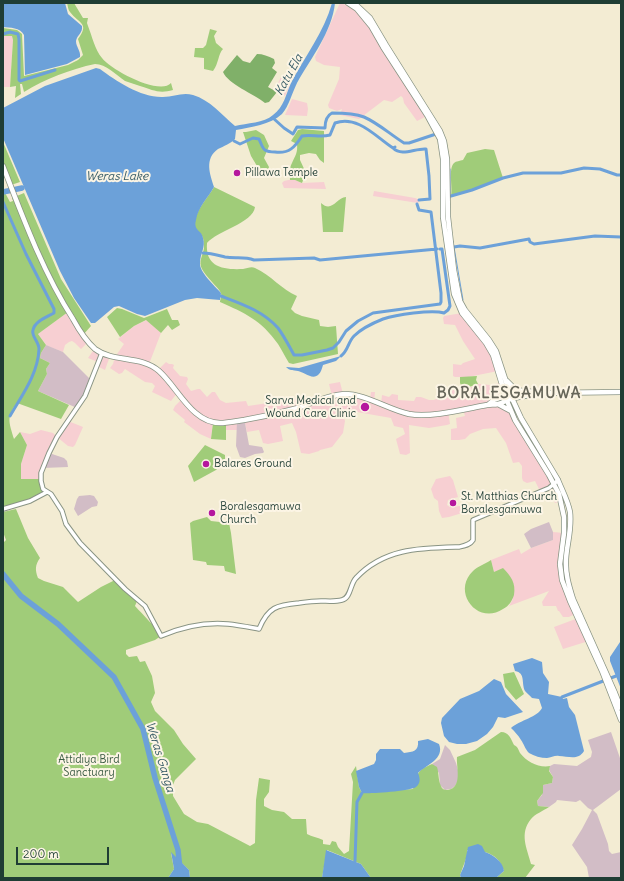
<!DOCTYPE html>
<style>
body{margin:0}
#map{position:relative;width:624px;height:881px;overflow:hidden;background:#f3ecd3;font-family:Delius,sans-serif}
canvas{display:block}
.frame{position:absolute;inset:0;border:4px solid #1f3d34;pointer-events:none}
.scale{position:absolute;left:16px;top:847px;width:93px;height:18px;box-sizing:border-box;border:2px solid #1f3d34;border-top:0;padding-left:5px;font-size:12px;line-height:14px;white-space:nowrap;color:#1f3d34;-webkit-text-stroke:3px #fcf5e5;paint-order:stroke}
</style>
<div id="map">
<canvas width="624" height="881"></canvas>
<div class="frame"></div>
<div class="scale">200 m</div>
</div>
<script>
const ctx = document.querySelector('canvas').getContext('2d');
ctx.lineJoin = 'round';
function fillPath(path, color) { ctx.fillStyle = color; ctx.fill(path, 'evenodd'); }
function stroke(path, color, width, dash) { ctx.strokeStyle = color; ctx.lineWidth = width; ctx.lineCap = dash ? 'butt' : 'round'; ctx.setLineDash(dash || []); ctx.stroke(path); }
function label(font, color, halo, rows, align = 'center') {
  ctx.font = font + ' Delius,sans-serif'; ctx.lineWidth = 4; ctx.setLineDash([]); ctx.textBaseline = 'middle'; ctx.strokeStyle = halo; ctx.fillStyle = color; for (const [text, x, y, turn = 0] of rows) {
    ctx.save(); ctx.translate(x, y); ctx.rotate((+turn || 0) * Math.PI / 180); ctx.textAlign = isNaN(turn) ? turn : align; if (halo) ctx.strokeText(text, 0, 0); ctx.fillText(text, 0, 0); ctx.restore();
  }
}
fillPath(new Path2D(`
 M340,3L344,4L355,11L369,27L425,117L417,121L404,103L403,98L401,96L392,102L384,100L359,119L340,115L342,109L337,111L329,108L328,105L339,79L340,67L324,65L316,61L315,57Z
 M3,36H12L13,40L10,87H3Z
 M281,77L291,82L285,96L274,91Z
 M292,99L307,103L308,109L307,116L285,115Z
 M293,179L302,183L324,182L326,189L284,188L282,183L284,181Z
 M374,191L415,198L420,200L418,203L373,196Z
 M68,312L88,342L81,349L75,343L72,341L69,342L65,345L63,352L47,346L38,334Z
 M462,313L486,343L498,371L468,377H455L453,376V364L461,365L463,363L475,359L463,341L455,325L444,324L443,318L444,316Z
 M147,320L161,333L149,364L158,370L166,362L169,364H172L174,365L173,368L180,376L187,377L188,379L186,384L191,391L198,389H200L207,397L212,392H215L220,400L226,403L246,401L248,406L268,403L270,406L280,404V400L285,398L286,400L304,397L305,405L332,396L329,384L340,382L343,394L370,400L371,392H375L374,402L381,404L382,395L389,397L392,394L398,395V400L414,401L416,397H421L429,400H434L438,398L439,394L446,391L468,388L478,384L490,385L500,383L501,389L497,399L494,400L496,404L511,411L549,475L561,501L555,503L548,488L540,491L535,481L527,483L523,481L522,478V466L519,462L513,463L506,443L496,428L483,429L470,434L465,439L459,440H451V429L457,428L456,418L465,416L463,409L448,411L450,424L447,425L429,428L409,425L410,453L406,455L400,454L396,439L405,434L403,428L394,426L391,418L357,412H342L345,421L343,433L332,447L320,450L319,451L309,454L301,453L296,432L292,423L280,426L283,441L268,444L263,443L259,430L247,432L245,423L247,420L238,427L237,430H226L225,423L213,422L211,439L200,434L184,422L185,420L173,410L175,406L183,398L178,392L171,401L152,392L155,386L152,383L145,382L125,369L122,373L119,374L110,368L113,364L115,357L124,344L118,339L134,326Z
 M95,348L110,356L105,370L97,366L98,362L88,358Z
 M68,421L83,427L75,445L73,447L68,446L57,437L40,479L21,480V464L27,445L20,432L30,434L41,430L53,433L57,437Z
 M450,476L453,480L458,497L448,500L447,505L450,507L460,506L462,513L449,517L442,518L439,511L438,501L434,498L431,489L436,479Z
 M553,532L564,533L561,559L564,582L567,585L579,612L569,617H563L559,611H558L556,606H543L542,602L549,591L509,606L513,599L494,572L491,560L519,549L521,554L531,548L553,540Z
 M581,617L592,640L563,649L554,627Z`), '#f7cfd2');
fillPath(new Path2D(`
 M46,345L63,352L91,380L77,408L38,391L47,374L46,369L50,363L40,358L41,353Z
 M247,419L245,423L249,445L262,447L264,452L263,453L255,454L245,458L240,457L236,446L237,421Z
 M49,453L64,458L67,461L68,467L43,468Z
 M90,495L94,496L98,502L97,506L92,507L78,516L74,509L77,499L79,496Z
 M549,522L553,532V540L531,548L524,534L531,529Z
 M611,732L621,761V789L593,810L597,814L608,844L609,851L612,854L621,852V878H589L587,867L572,845L582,829L592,810L588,808L580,800L576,802L557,800L556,802L549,807L538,806L537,801L542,795L543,785L552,783L553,777L549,770L550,766L554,764L577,766L591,757L592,752L588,740Z
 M445,745L450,750L456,763L458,770V781L455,786L451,789L445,790L440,785L439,773L432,764L440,759Z`), '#d2bdc6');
fillPath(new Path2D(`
 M67,3H74L83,18H88L87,23L88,26C92,36 95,50 102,58C111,70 160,96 171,83L173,90C159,94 153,90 140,86C135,84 130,83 125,81C116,75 106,64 95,64C71,69 45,79 24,92L22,84H20L21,94L15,98L16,86L10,87L13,40L12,36H3V28L17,30L22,34L24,76L68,65L78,60L83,55L78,39C90,23 79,24 70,12C68,10 68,6 67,3Z
 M210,29L217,31L214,36L216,43L223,49C218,54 219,63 213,71L204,69V58L194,57L195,48H203L206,45Z
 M302,129L324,131V163L320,160L316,154L309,153L300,155V160L306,173L302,183L295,180H290C290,175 289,168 292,163C295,156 298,153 297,144L291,141L298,130Z
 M256,130L264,135L269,146L264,158L269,167L267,174L257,166L251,156L243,132H246Z
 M3,142L20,182L11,185L7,177L3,178Z
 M485,149L494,150L503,178L472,190L451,196C453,188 448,169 454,163C456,161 460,161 463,160L467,153Z
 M214,187L255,207C253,223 217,231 207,243C205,267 223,270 243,269C247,268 252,266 255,268C271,275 282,290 297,296L291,309L295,313L302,316L319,320L320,326L328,327L336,326L338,354L293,364L289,363C285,357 282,350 278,344C261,320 245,313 220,302C220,300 222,296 221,293C218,287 206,277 202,269C198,261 203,256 204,248C204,245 204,239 202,236C201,233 198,232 196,229C190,216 208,198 214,187Z
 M3,189L10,202L13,201L12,198L24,193L61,279L91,326L83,335L68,312L38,334L46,345L41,353L40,358L50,363L46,369L47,374L38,391L69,405L61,419L17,403C6,417 9,422 14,439L20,432L27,445L21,464V479H40L42,487L47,492L30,501L3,509Z
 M346,197L343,232H323L321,203C332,213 336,198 346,197Z
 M117,308L122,309L144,318L167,309L172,320H178L180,325L172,330L168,325L161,333L146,320L134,326L120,337L107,317Z
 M477,376L476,380L478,384L463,389L460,383V377Z
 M213,423L226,424V440L211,439Z
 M205,445L225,455V461L216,470L194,482L188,466Z
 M16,509L28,538L40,558C35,565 35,570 38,578L44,581L63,587L78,602L101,587L115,580L137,601L135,606C144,616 154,625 161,636L155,640L126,650V654L129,657L137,656L140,662L145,661L152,676L155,693L151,702L155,711L174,730L183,744L196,759L175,780L173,785V796L184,814L197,822L208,824L250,846L255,843L256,800L259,778L270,780L269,792L264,799V806L272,810L284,812L292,819H306L307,834C312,837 317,837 323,840V844L330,845L332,841L336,842L338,847L344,854L349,851L353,782L351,774L356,766L359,787L362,793L413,789C418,773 416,771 432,764L437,767C439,773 438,780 441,786C442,789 444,790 448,790C463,787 456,767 457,757L475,750L501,732C509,732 511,739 514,745C518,747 518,749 520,753C527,762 539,768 550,766L549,771L553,777L552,783L543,785V793L537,801L538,806L549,807C543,811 535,814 531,819C519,834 527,848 531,864L535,865L525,878H496L504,871C498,852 484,851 467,850V856L460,875L461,878H371L361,864L327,850L322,878H190L189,870L171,853L174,869L168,878H3V543L6,540L3,532V512Z
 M207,517L211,521L229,523L231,533L236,574L225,571L224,566L207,565L206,562L193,560L190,523L193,521Z
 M491,560L494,572L503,568C511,576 516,583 514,595C512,601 509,606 503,609C478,626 451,592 473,571C478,566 485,564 491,560Z
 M514,672L524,694L516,700L505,687L503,674Z`), '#a0cc79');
fillPath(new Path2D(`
 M257,54C263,54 268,56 274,59L275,63L272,68L277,72L268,87L277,92L269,102L265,103C254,94 228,84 223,72L237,55L243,61L250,63Z`), '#80b069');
fillPath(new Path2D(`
 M3,3H65L68,14L82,26C83,33 77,35 76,41C76,47 81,51 80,57L67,64L25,75L24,35C20,27 10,28 3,27Z
 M332,3H335C332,32 311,58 297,83C292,93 289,106 282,114C270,125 251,127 236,130L235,139C230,144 224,146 218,149C204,159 210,174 214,187C208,198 198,207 196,220C193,231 202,230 203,238C206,247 200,254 200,263C199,272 215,286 221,293L220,300L197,298L185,300L145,316L137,314L119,306L114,307L95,323H91L74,298L60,271L3,138V108L45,86L96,68L100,69C116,81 142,98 163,97C174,97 182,92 193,95C210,100 222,115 235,126C247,123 264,123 273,115C284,107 286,94 291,83C305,56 324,32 332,3Z
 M341,356L336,361L323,365C322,368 321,372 319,374C313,381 304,372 298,371C293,370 290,371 286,367L299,368Z
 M620,642H621V689L610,661V657Z
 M532,658L542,662L543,673L549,682L548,694L562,697L563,699L567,698L569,707L575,715L584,751C578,761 568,756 559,756C555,755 551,758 547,758C541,758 534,756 529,753C525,749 524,744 521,740C518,735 515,732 511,728C520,720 538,717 542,708L539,699L532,698C530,696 527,693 525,691C521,683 526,673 515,671L513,664Z
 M494,679L501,682L506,694L523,712L505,718L498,717L493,727L487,734L477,741L466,744H457L449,742L444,736L441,723L442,718L460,699L479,691Z
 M428,739L439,744C445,759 426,765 418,773C420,778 421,783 416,787C411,791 369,794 362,793L359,787L356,771L374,764L376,760V754L380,749H400L404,753C413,752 419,751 418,741Z
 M478,844L482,846L485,852C493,855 503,861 504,871L496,878H461L460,875L464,866L468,847Z
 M326,850L361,864L371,878H322Z
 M171,852L189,870L190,878H168L174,869Z`), '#6ca1d9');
stroke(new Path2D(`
 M450,169V198
 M453,241L463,300`), '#6ca1d9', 1);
stroke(new Path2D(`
 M3,34L10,32L18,34L19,39V80L20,81L55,70
 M273,118L284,128L293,134L297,127L325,128C325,123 326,116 332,113C342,113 354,113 364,117C378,123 391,135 404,143H409L439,133
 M234,141L240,144L253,138L259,139C261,143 262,148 265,150C268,152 271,152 275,152C289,154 295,147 302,136C312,134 320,138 330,135L335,123C358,115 376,137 393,148L395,147
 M393,148C402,157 415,148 426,149L429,176L430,199L419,200
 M451,196L472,190L503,178L523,173H561L584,168L600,169L617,175H621
 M3,202L26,254L54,309V313C47,317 35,321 33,330C31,336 39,342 39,349C38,374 22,395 10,416
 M454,247L460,246L480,248L529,239L530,242L534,244L595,236L621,237
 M203,253C211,253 217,255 225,257C235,259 244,256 254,260L314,258L320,260L437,249
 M221,296C242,304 263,311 278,328C284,336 289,346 294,355H302L327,350L333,348L339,342L346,331L358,321L373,313L440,304L441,302V293L431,212L419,210L417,204
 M341,356C348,351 348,342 354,336C361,329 373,323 383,319C395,315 432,309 444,313L448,310L450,306L442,249H440
 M562,697L616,676
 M355,861L357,802L362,793`), '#6ca1d9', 3);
stroke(new Path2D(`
 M3,192L22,188
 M3,574L21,596L58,624L114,677L143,729L155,778L178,850L181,878`), '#6ca1d9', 5.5);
const minor = new Path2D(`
 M102,353L85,396L57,437L49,453L41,473V481L43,489L51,494L62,511L66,524L80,543L125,589L145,606L161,636C182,627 205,622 228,624C238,625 248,627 259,629C268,607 277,605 299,603C306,602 313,601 321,601C327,601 335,602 342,600C351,598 350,584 356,578C384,548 420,548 459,547C464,546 470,545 473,540V520L549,488L554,484L558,480
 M3,509L30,501L47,492`);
const major = new Path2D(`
 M348,3L357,9L371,26L383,47L427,115L440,139L443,159V217L454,294L462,313L486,343L493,355L507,401L515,420L549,475L559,494L564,517V533L560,564L562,580L570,601L602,671L621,720
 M354,3L370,18L386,45L440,131L444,141L447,159L448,217L454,270L460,301L465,310L489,340L496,351L510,394L521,418L558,480C562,490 568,501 570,512C572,529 567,543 566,559C565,573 569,586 573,599L615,693L621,708
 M3,166C23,218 43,272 73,319C79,330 86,341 95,349C114,363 141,355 159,371C178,388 192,423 220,423C228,423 236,421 244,420C262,417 280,413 298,408C312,403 328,395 344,394C366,394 387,409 409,414C431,418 465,409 487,405C491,404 494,405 498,404C503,403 508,399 514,398C521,396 530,396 537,393
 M507,381L515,389L522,391
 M489,404L494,400L505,396L523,391L547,393L621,392
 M498,404L511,411`);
stroke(minor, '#899484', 5.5);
stroke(major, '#899484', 6);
stroke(minor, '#fff', 3.5);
stroke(major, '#fff', 4.5);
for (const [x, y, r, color] of [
 [237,173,4,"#b5179e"],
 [365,407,5,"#b5179e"],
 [206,464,4,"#b5179e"],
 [453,503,4,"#b5179e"],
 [212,513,4,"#b5179e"]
]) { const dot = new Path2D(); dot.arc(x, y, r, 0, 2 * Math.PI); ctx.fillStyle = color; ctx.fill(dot); stroke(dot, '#fcf5e5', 1.5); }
label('11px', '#1f3d34', '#fcf5e5', [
 ["Pillawa Temple",245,173],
 ["Sarva Medical and",356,401,"right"],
 ["Wound Care Clinic",356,414,"right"],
 ["Balares Ground",214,464],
 ["St. Matthias Church",461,497],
 ["Boralesgamuwa",461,510],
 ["Boralesgamuwa",220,507],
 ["Church",220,520]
], 'left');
label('11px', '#395a42', '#fcf5e5', [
 ["Attidiya Bird",89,760],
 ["Sanctuary",89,773]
]);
label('italic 12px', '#365b66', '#fcf5e5', [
 ["Katu Ela",289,75,-61],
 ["Weras Lake",117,177],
 ["Weras Ganga",160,757,73]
]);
ctx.letterSpacing = '1px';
label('bold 15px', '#67665a', '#fcf5e5', [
 ["BORALESGAMUWA",509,394]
]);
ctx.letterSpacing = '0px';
</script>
